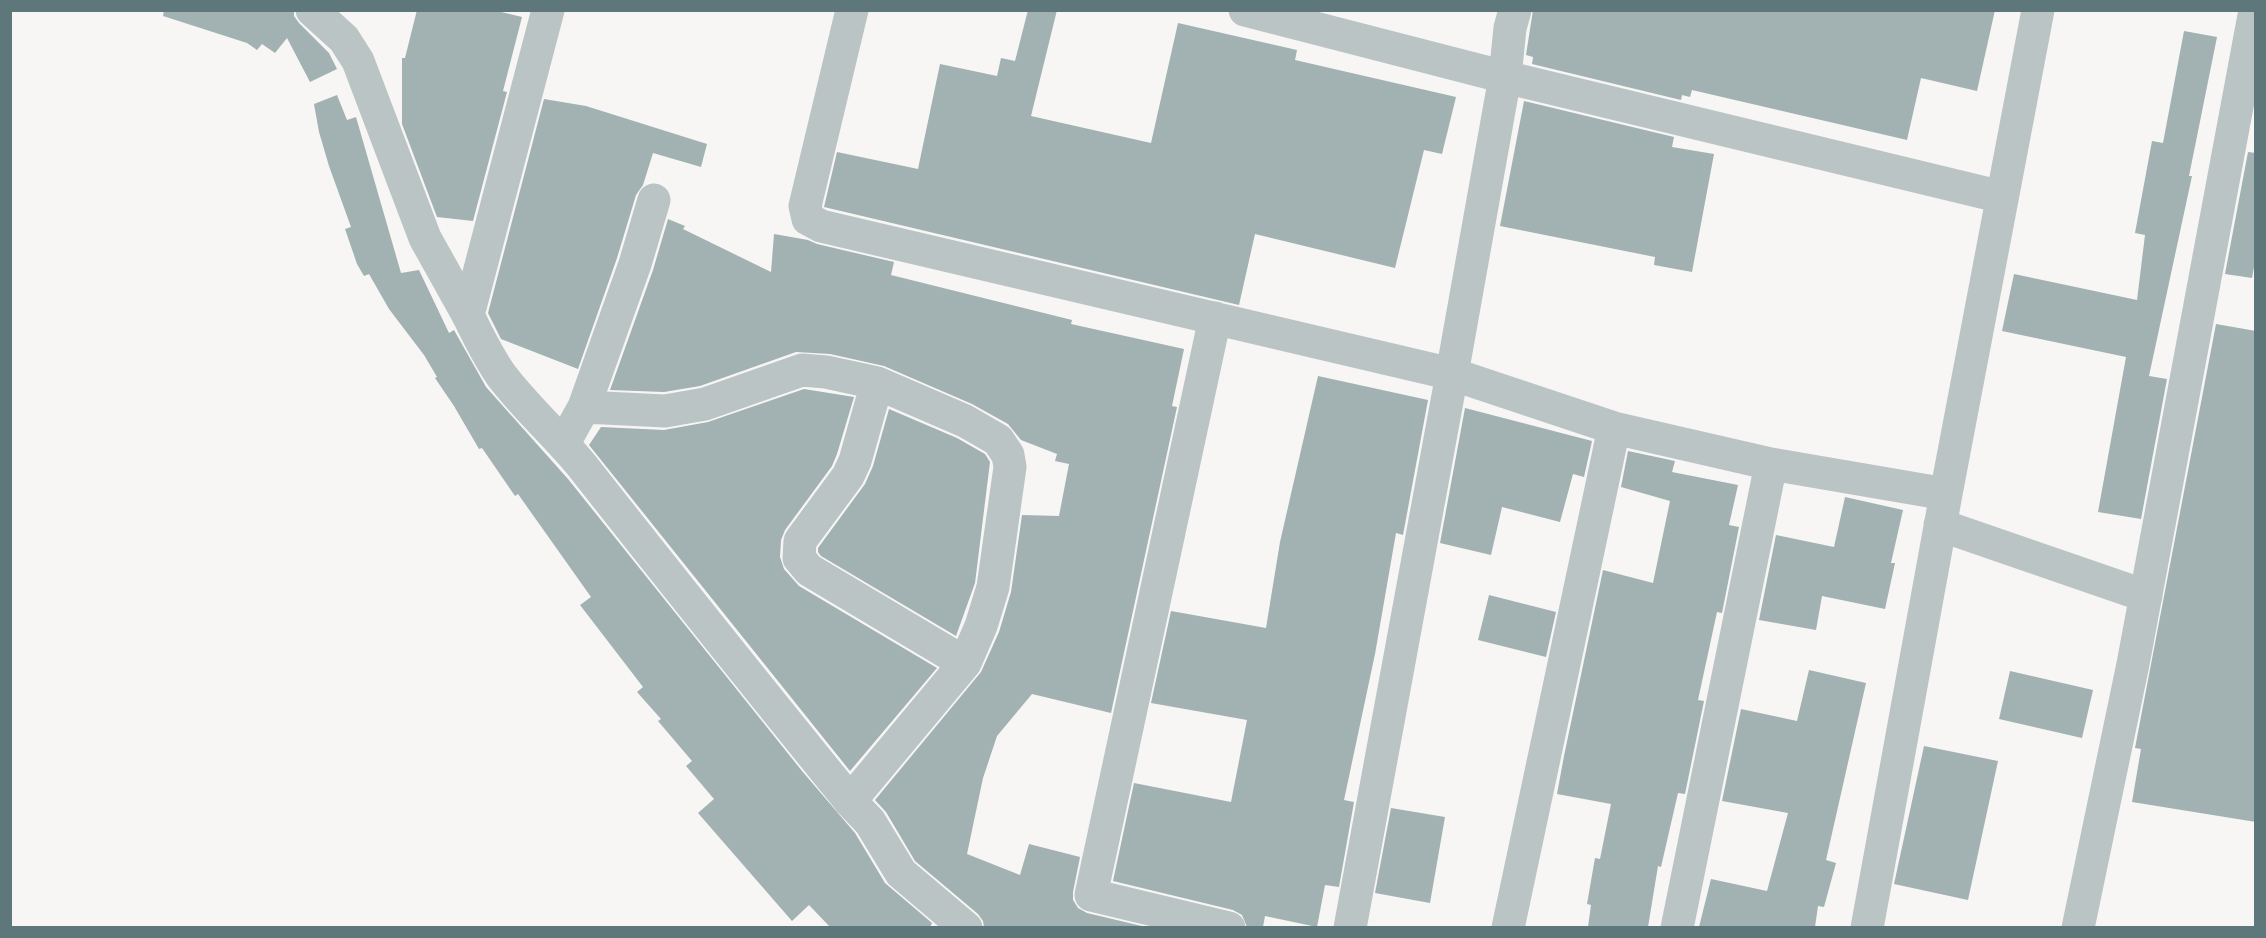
<!DOCTYPE html>
<style>
body{margin:0}
#map{position:relative;width:2266px;height:938px;overflow:hidden;background:#f7f6f4;font-family:Barlow,sans-serif}
canvas{display:block}
.frame{position:absolute;inset:0;border:12px solid #5d777a;pointer-events:none}
</style>
<div id="map">
<canvas width="2266" height="938"></canvas>
<div class="frame"></div>
</div>
<script>
const ctx = document.querySelector('canvas').getContext('2d');
ctx.lineJoin = 'round';
function fillPath(path, color) { ctx.fillStyle = color; ctx.fill(path, 'evenodd'); }
function stroke(path, color, width, dash) { ctx.strokeStyle = color; ctx.lineWidth = width; ctx.lineCap = dash ? 'butt' : 'round'; ctx.setLineDash(dash || []); ctx.stroke(path); }
fillPath(new Path2D(`
 M164,10H294V16L299,23L329,53L337,69L310,82L287,38L275,53L262,44L257,50L247,43L163,16Z
 M417,10H493L522,17L503,91L507,92L473,221L437,217L402,124V58H405Z
 M1028,10H1057L1031,116L1151,143L1178,23L1297,50L1295,60L1456,97L1442,154L1424,150L1395,268L1255,234L1239,305L824,207L837,152L918,169L940,64L997,76L1001,58L1015,61Z
 M1533,10H1995L1977,91L1921,78L1907,140L1692,90L1690,97L1682,95L1681,100L1532,64L1533,57L1526,55Z
 M2184,31L2217,37L2189,176H2192L2149,376L2167,379L2141,519L2098,512L2126,357L2002,331L2014,274L2137,300L2145,235L2135,233L2152,141L2163,143Z
 M337,95L347,120L356,117L401,273L419,270L449,333L454,330L486,387L568,479L802,771L855,833L885,883L932,923L930,927H830L809,905L792,921L698,813L714,799L686,766L692,761L658,721L661,719L637,692L643,687L580,605L591,597L518,494L515,496L482,448L479,449L454,406L435,378L437,377L424,355L389,309L369,274L364,276L357,264L345,229L351,227L329,166L319,132L314,104Z
 M544,99L586,106L707,144L701,167L653,153L643,185L636,195L617,258L578,369L501,339L488,313Z
 M1524,101L1674,137L1672,147L1714,154L1692,272L1654,265L1655,257L1500,226Z
 M2248,152L2256,153V256L2252,278L2225,274Z
 M668,219L685,226L683,229L771,272L774,234L808,240L817,244L894,262L891,275L1072,320L1071,324L1184,349L1172,406L1177,407L1111,713L1032,694L997,736L983,778L967,854L1020,875L1029,844L1080,857L1073,892V900L1078,908L1087,913L1146,927H984L983,921L978,914L915,861L886,812L875,800L981,672L999,632L1011,592L1022,515L1059,516L1069,464L1055,461L1057,454L1021,440L1008,424L972,404L884,366L830,354L796,352L700,386L664,392L610,390L653,270Z
 M2216,324L2256,331V822L2132,802L2141,749L2135,748Z
 M1318,376L1428,400L1403,535L1396,533L1375,654L1344,800L1354,802L1339,887L1325,885L1317,927L1265,916L1263,927H1247L1242,915L1233,910L1113,881L1134,783L1231,802L1247,720L1151,703L1171,611L1266,628L1280,542Z
 M804,389L854,397L837,454L832,466L785,530L781,540L780,557L784,569L799,586L937,668L850,771L589,445L601,427L664,430L708,422Z
 M1465,408L1592,441L1584,477L1573,474L1560,522L1502,507L1491,555L1440,543Z
 M889,409L957,438L985,454L990,462L975,583L956,636L821,556L818,552V548L865,484L873,466Z
 M1628,451L1675,461L1672,472L1738,485L1729,525L1739,527L1722,613L1717,612L1698,700L1704,701L1685,794L1678,793L1661,867L1658,866L1648,927H1588L1591,905L1587,904L1595,858L1600,859L1611,804L1557,794L1564,756L1603,570L1653,583L1670,501L1621,487Z
 M1845,497L1903,510L1891,563H1895L1885,609L1822,596L1816,630L1759,620L1776,535L1834,547Z
 M1489,595L1556,612L1546,657L1478,640Z
 M1809,670L1866,683L1826,860L1836,863L1824,907L1818,906L1815,927H1699L1711,879L1767,891L1788,813L1722,801L1741,709L1797,721Z
 M2010,671L2093,690L2082,738L1999,719Z
 M1924,746L1998,761L1968,900L1894,884Z
 M1391,808L1445,817L1430,903L1375,893Z`), '#a2b1b2');
stroke(new Path2D(`
 M312,10L344,39L358,61L425,238L468,315
 M852,10L805,206L808,219L821,226L1452,374L1505,77L1510,28L1515,10
 M1245,10L1505,77L2002,197
 M1215,318L1091,895L1229,928
 M877,383L855,461L848,476L800,541L799,558L809,570L965,663
 M584,407L635,264L654,200
 M564,443L584,407L665,411L705,404L802,370L826,372L877,383L965,421L998,440L1008,455L1010,467L993,587L981,626L965,663L850,801
 M1940,525L2146,596
 M1350,928L1452,374L1614,428L1771,464L1946,494
 M1508,928L1614,428
 M1677,928L1771,464
 M1867,928L1946,494L2038,10
 M2078,928L2133,664L2255,10`), '#bbc4c5', 33);
stroke(new Path2D(`
 M548,10L468,315C478,336 488,356 501,375C526,408 557,435 583,467C671,579 760,690 850,801L870,822L901,873L966,928`), '#bbc4c5', 33);
</script>
